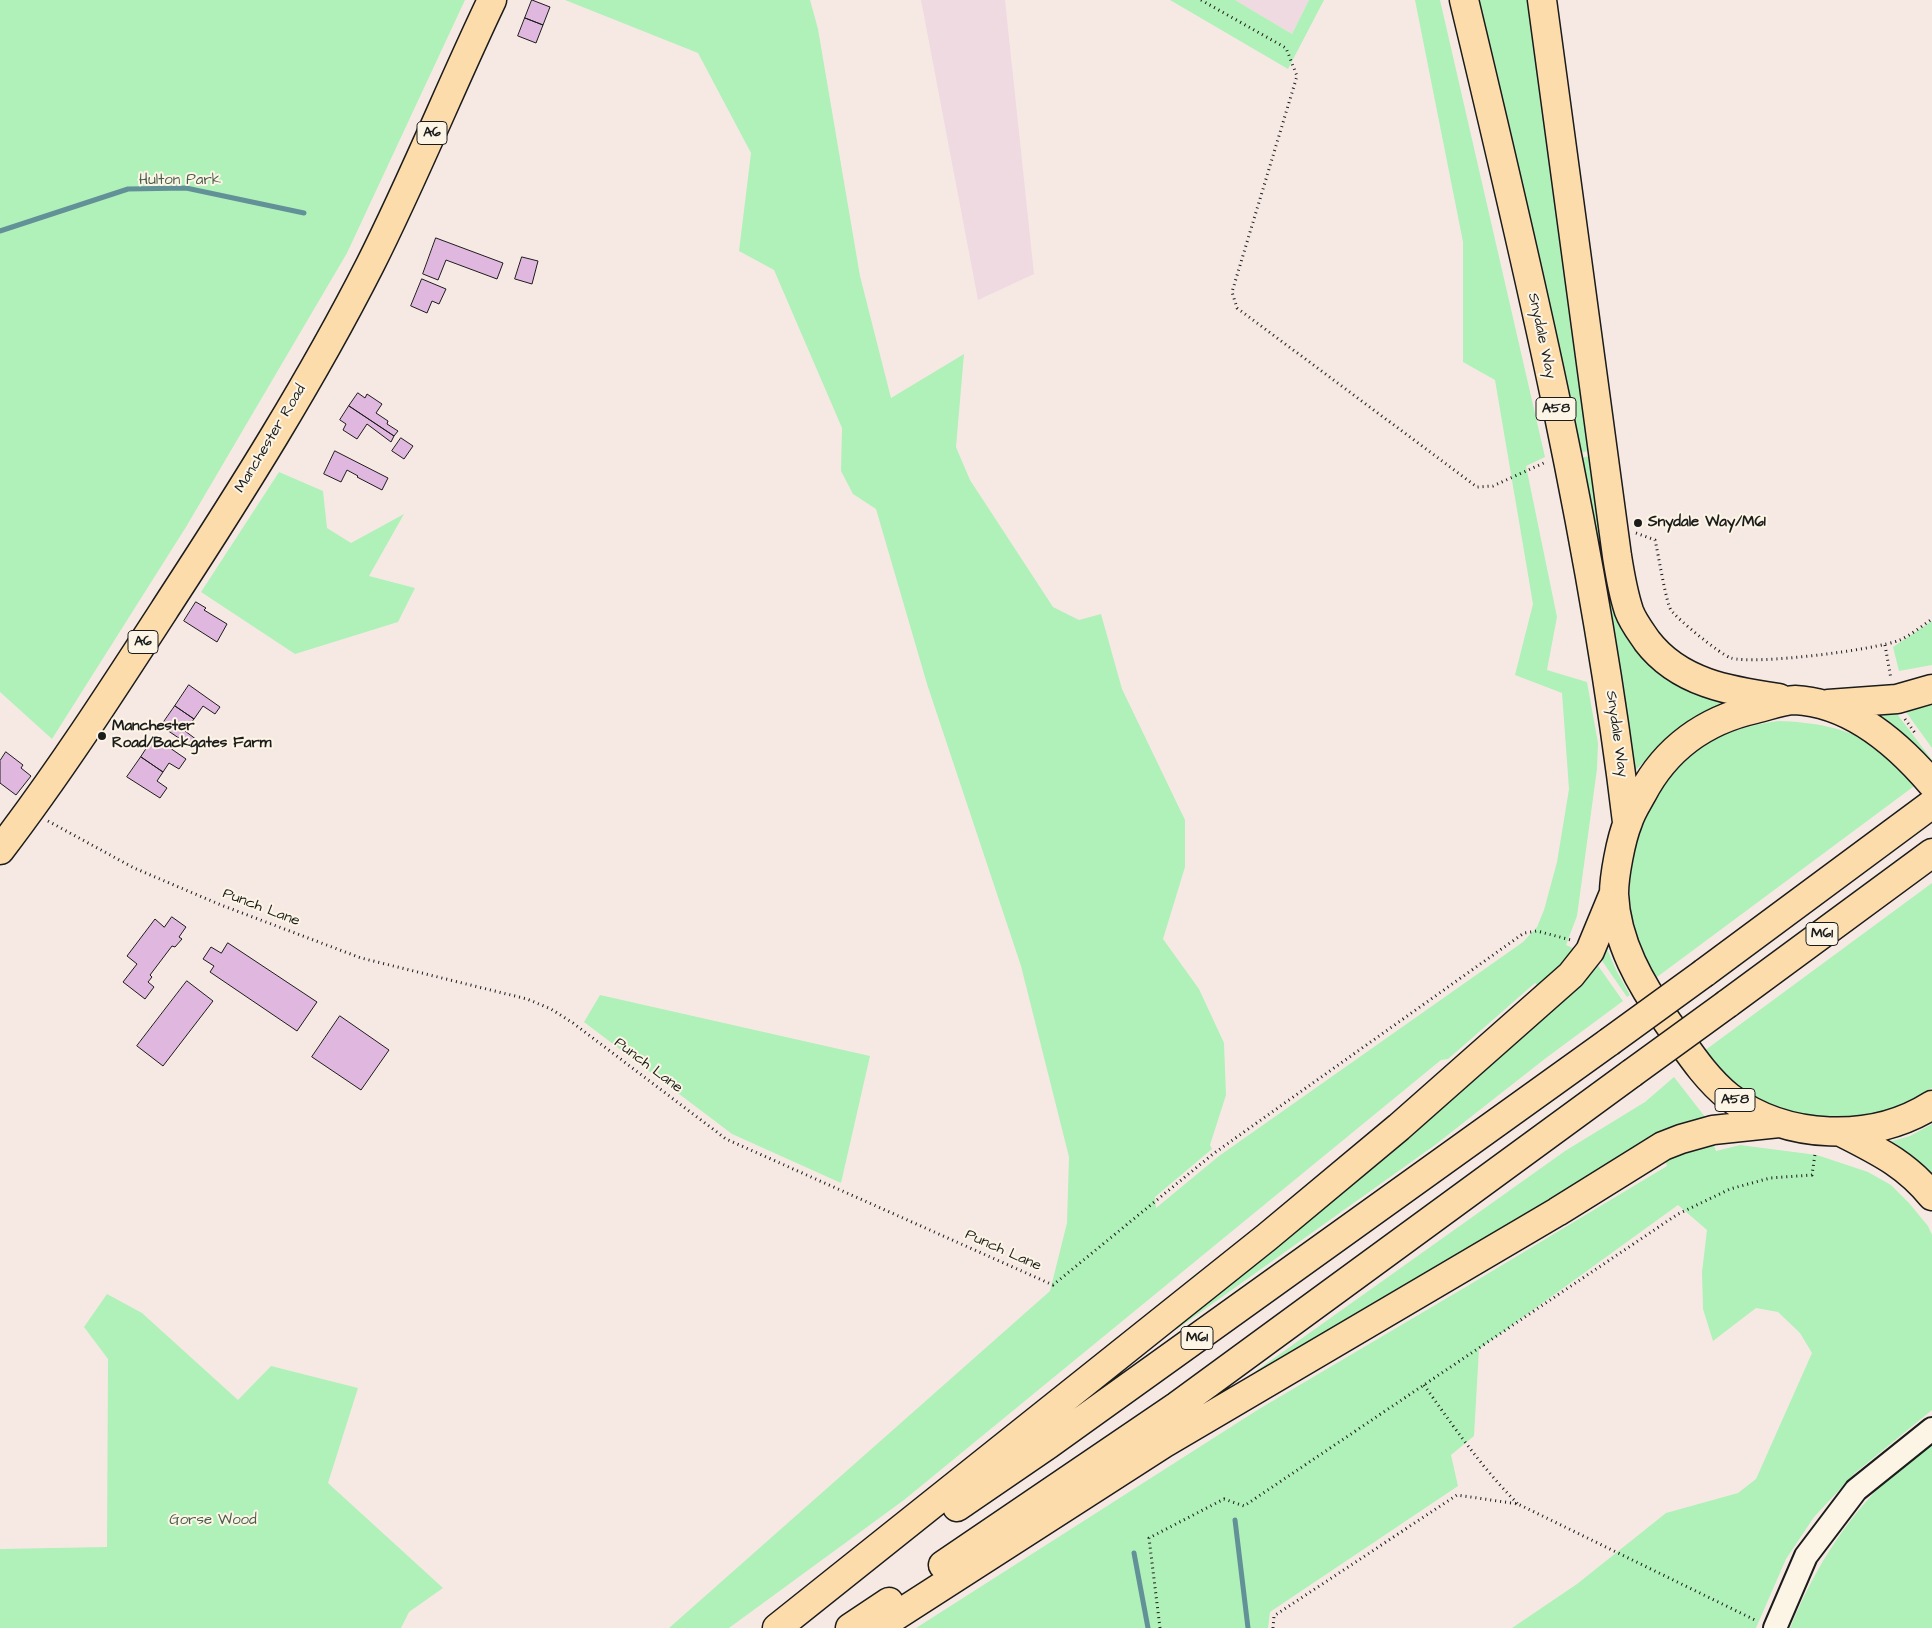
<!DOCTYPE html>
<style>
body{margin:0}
canvas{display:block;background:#f6e9e4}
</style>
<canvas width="1932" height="1628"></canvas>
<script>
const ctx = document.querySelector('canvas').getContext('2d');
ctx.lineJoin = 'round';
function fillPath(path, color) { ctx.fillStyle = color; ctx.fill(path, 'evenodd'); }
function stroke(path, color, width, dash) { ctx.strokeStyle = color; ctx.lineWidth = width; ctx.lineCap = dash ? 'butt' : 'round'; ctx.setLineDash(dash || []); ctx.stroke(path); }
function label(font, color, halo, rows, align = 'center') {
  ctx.font = font + ' "Architects Daughter",sans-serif'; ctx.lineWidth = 4; ctx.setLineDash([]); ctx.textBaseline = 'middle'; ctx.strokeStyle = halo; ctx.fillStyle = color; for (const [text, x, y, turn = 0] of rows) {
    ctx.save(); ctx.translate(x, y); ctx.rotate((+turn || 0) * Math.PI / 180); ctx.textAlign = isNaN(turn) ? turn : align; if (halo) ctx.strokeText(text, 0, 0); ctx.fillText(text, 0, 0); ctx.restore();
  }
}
fillPath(new Path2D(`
 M921,0H1005L1034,274L978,300Z
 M1235,0H1309L1292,34Z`), '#efdae2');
fillPath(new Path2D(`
 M0,0H465L347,253L186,527L52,739L0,692Z
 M565,0H810L818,29L860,276L891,398L964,354L956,447L970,480L1053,607L1079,620L1101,614L1122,689L1185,820V867L1163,939L1199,989L1224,1043L1226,1095L1210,1145L1212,1149L1155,1197L1156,1208L1219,1156L1523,942L1537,927L1544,910L1557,862L1569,789L1562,693L1515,675L1533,604L1495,380L1463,362V242L1415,0H1440L1545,457L1526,466L1557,617L1547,670L1587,682L1598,743L1597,769L1577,916L1566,945L1573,948L1564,964L1541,989L1535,983L1448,1059L1441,1060L904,1500L729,1628H669L1050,1291L1067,1223L1069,1157L1021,966L927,684L876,509L853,494L841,471L842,428L774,270L739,251L751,153L698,53Z
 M1170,0H1235L1292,34L1309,0H1324L1288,69Z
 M1473,0H1532L1592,450L1576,454Z
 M1593,455L1656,667L1677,685L1694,693L1727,703L1676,732L1662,743L1635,771L1627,714L1576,459Z
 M279,472L323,491L327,528L351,543L404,514L369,576L415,588L398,622L295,654L201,592Z
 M1932,621V665L1899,671L1893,647Z
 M1932,705V748L1906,712Z
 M1897,714L1932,760V767L1877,716Z
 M1779,721C1811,722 1846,727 1873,745C1889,756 1903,772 1917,784L1653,980C1642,954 1632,928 1630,899C1627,852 1649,786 1688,756C1714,735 1746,725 1779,721Z
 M1932,883V1088C1916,1099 1899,1109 1881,1115C1837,1129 1765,1115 1731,1084C1721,1075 1713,1062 1704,1051Z
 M1605,944L1616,970L1630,995L1627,997L1598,955Z
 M1594,960L1623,1001L1546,1058L1435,1145L1177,1329L1174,1327Z
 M600,995L870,1056L841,1183L732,1134L584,1022Z
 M1674,1077L1709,1122L1618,1159L1259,1373L1256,1371L1565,1151L1645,1102Z
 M1932,1124V1183L1882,1144L1910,1136Z
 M1712,1140L1716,1151L1740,1145L1817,1155L1868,1172L1891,1185L1909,1203L1928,1226L1932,1235V1410L1855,1473L1814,1517L1786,1559L1756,1628H1512L1577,1584L1666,1513L1738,1493L1756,1479L1812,1353L1800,1333L1778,1312L1756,1308L1713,1341L1703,1309L1702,1272L1707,1230L1678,1205L1479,1349L1474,1436L1451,1455L1458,1486L1270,1612L1268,1628H916L1259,1409L1464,1288L1667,1166L1665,1160Z
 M107,1294L142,1313L238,1400L271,1366L358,1388L328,1483L443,1588L409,1612L401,1628H0V1549L107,1547L108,1359L84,1327Z
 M1932,1442V1628H1790C1821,1552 1865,1490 1932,1442Z`), '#b0f1b9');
stroke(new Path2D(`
 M0,231L128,189L186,188L304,213
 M1235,1520L1248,1628
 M1134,1553L1148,1628`), '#629298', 5);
const building = new Path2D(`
 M532,0L550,7L543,25L525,18Z
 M525,18L543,25L536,43L518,36Z
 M436,238L503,263L497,279L446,260L438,280L423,274Z
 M522,257L538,261L532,284L515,279Z
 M422,279L446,289L439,304L432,301L427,313L411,306Z
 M358,393L365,398L367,394L382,404L376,413L388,421L387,424L398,431L394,436L349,406Z
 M349,406L394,436L391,442L367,424L357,439L343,430L346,424L340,420Z
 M401,438L413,446L404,459L392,451Z
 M335,451L388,478L382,490L357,477L358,476L347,470L341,482L324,474Z
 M196,602L206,608L204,610L227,624L217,642L184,621Z
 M189,685L220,707L215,714L203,706L194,719L175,706Z
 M175,706L194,719L185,731L197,740L192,747L161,726Z
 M154,737L186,759L179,769L169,763L163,772L141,757Z
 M6,752L23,765L21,768L31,776L16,795L0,783V761Z
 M141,757L163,772L157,781L167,788L160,798L127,777Z
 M172,917L186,927L179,937L182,939L175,947L172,946L150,975L152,977L148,982L154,987L145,999L123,982L137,964L127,956L155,919L164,927Z
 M228,943L317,1002L297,1031L210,972L214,966L203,959L211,947L221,953Z
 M187,981L213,1001L163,1066L137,1046Z
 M340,1016L389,1050L361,1090L312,1057Z`);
fillPath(building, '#e0b7de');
stroke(building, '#1c1c1c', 1);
const minor = new Path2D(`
 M1775,1628L1806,1556L1856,1490L1932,1429`);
const highway = new Path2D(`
 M1464,0C1529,271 1594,545 1627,822
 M1542,0L1617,556C1620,575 1623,593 1629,611C1633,622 1641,632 1647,641C1679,683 1730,691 1779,698
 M1828,704L1897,699L1932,689
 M1932,784C1898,744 1851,703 1795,700C1783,700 1768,706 1755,709C1706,720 1666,748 1642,794C1637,803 1631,812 1628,822C1621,839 1614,876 1614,894C1616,942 1641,985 1668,1023C1687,1049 1704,1077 1729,1097C1786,1140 1872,1143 1932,1105
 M0,850C61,770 115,686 170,601C241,492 311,381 370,265C414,178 450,88 492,0
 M1704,973L1932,804
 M1727,1004L1932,853
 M1843,1133C1878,1151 1906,1164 1932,1196
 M957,1507L1049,1444L1609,1042
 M943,1565L1177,1406L1632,1073
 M777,1628L1267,1237L1399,1127L1571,975L1590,951L1614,893
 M850,1628L889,1602
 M877,1628L1163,1444L1557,1212L1663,1146L1681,1139L1713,1130L1779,1123`);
stroke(minor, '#1c1c1c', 26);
stroke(highway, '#1c1c1c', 31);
stroke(new Path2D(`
 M1201,0L1286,48L1297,76L1232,292L1237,308L1477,487L1493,486L1546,462
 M1636,533L1655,540C1658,552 1666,603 1671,610C1677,619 1721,655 1731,658C1755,665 1875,650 1900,640C1911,635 1922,626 1932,619
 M1885,645L1891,679
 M1905,719L1915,733
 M48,821L134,868L221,905L361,958L527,999L551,1009L573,1023L726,1139L1053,1285L1213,1154L1524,933L1537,931L1571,940
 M1424,1385C1453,1426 1482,1468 1518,1504
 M1160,1628L1149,1538L1224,1499L1244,1506L1678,1214L1730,1189L1770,1178L1812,1175L1815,1154
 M1273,1628L1274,1616L1457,1495L1518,1504L1757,1621`), '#1c1c1c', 3, [1, 4]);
stroke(minor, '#fcf5e5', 22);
stroke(highway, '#fddcac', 28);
const highwayBridge = new Path2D(`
 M1609,1042L1704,973
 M1632,1073L1727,1004`);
stroke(highwayBridge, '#1c1c1c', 31, []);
stroke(highwayBridge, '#fddcac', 28);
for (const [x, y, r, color] of [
 [1638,523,5,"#1c1c1c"],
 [102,736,5,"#1c1c1c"]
]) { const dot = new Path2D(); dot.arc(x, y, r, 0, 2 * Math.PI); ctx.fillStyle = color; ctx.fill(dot); stroke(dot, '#fcf5e5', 2); }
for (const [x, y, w] of [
 [432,133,30],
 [1556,409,40],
 [143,642,30],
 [1822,934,32],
 [1735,1100,40],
 [1197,1338,32]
]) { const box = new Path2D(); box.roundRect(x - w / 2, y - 11.5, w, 23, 4); ctx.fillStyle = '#fcf5e5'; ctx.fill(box); stroke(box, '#1c1c1c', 1); }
label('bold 14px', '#1c1c1c', null, [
 ["A6",432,133],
 ["A58",1556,409],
 ["A6",143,642],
 ["M61",1822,934],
 ["A58",1735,1100],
 ["M61",1197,1338]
]);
label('15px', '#485c4b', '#fcf5e5', [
 ["Hulton Park",180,181],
 ["Gorse Wood",213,1521]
]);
label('15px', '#1c1c1c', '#fcf5e5', [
 ["Snydale Way",1541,336,78],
 ["Manchester Road",271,439,-59],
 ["Snydale Way",1616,734,82],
 ["Punch Lane",261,908,21],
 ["Punch Lane",648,1066,37],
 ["Punch Lane",1003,1251,24]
]);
label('bold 15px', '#1c1c1c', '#fcf5e5', [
 ["Snydale Way/M61",1648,523],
 ["Manchester",112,727],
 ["Road/Backgates Farm",112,744]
], 'left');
</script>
